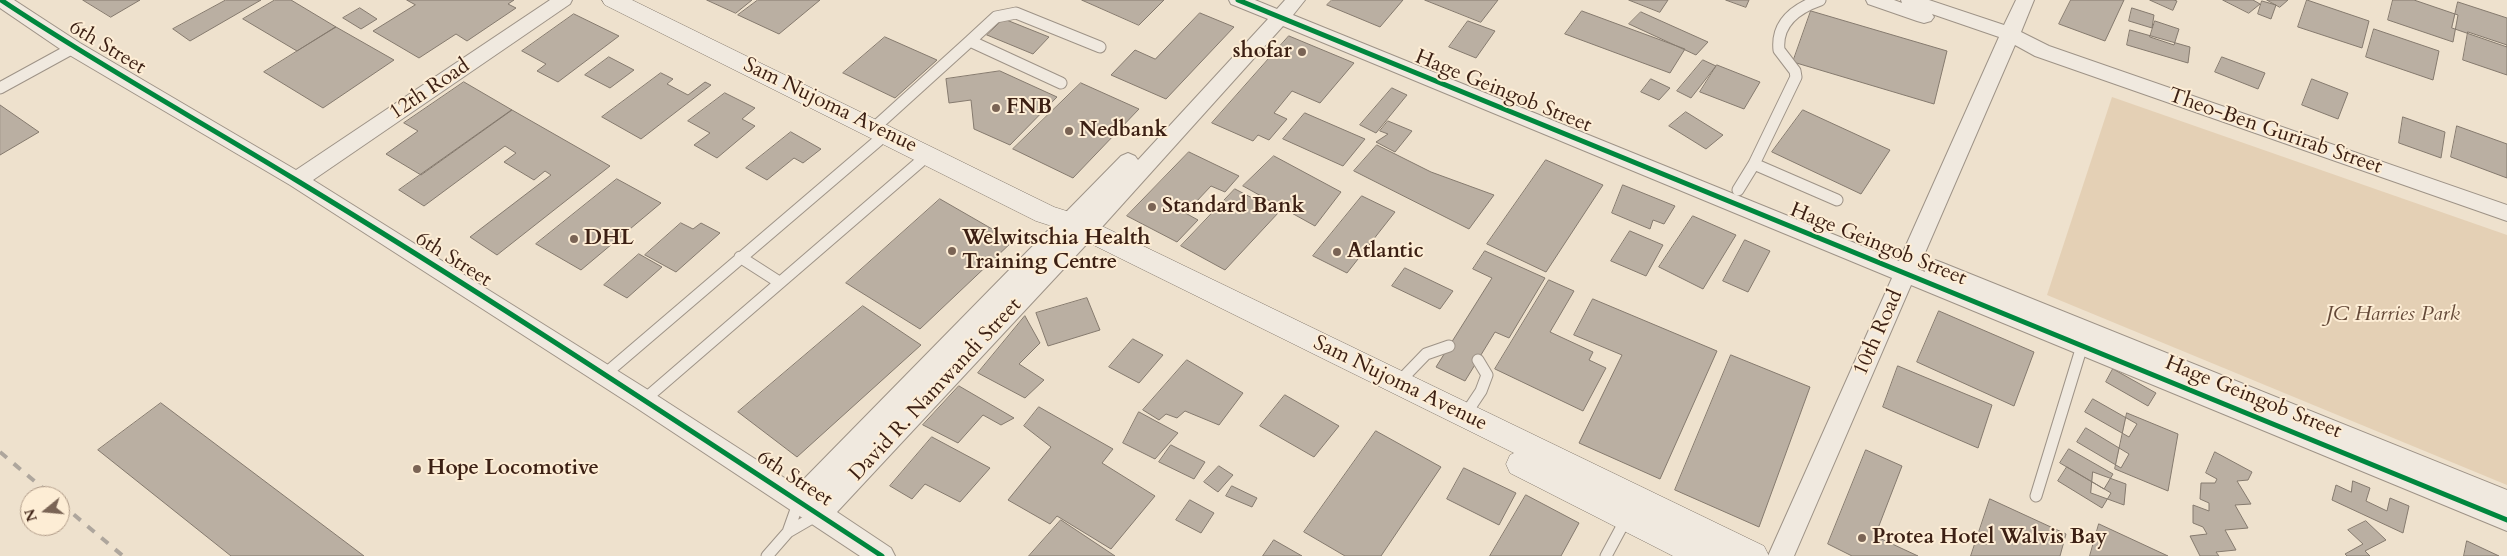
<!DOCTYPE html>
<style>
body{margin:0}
#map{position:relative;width:2507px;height:556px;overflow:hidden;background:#eee1cd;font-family:Cardo,serif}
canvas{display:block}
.north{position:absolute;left:20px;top:486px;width:50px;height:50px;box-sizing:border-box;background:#fdedd5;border:1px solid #b09b88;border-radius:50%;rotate:253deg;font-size:14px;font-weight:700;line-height:20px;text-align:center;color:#3c2014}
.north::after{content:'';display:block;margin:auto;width:18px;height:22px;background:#7a6455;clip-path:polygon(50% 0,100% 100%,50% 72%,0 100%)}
</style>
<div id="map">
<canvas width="2507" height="556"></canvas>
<div class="north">N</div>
</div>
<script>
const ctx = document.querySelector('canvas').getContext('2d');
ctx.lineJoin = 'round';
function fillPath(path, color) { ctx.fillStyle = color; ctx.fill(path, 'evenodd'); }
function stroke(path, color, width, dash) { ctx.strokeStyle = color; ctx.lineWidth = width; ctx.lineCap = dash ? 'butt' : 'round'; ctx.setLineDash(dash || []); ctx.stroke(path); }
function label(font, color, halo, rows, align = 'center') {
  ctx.font = font + ' Cardo,serif'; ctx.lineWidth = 4; ctx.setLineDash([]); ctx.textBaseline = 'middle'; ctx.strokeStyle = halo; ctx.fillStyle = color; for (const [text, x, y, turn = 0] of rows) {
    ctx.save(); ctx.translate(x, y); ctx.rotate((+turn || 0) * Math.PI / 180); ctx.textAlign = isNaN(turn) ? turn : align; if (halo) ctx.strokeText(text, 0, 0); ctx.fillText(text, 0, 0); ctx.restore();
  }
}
fillPath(new Path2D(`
 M2112,97L2507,235V485L2047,295Z`), '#e4d0b5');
const building = new Path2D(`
 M83,0H140L111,17Z
 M226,0H261L190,41L173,29Z
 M275,0H291L336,27L297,51L243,19Z
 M407,0H514L508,4L516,8L467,41L456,34L419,58L373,31L415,5Z
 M707,0H752L736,13Z
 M758,0H820L779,34L738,15Z
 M1082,0H1164L1139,25Z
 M1332,0H1403L1380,27L1327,5Z
 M1425,0H1498L1481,22Z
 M1629,0H1668L1660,12Z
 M1726,0H1749L1746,7Z
 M2071,0H2124L2105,41L2059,24Z
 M2150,0H2174L2177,1L2173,10Z
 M2223,0H2253L2260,4L2249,13Z
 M2267,0H2288L2280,7Z
 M2307,0L2369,21L2362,48L2298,27Z
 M2393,0H2414L2458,15L2453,42L2388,20Z
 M2262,1L2276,5L2271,19L2258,14Z
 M2458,2L2507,18V47L2452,28Z
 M360,8L377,19L361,29L343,18Z
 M2132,8L2154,15L2152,28L2129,21Z
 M1582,11L1685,49L1670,73L1565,34Z
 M1811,11L1947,51L1934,104L1793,62Z
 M1641,12L1708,42L1696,55L1629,24Z
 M1200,13L1234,27L1166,99L1111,75L1135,50L1155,59Z
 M574,14L619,36L558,82L537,71L546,64L522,51Z
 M1004,19L1049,37L1033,54L987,35Z
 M1468,21L1495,31L1476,58L1449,47Z
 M2155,21L2179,29L2174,45L2150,37Z
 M336,27L394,60L323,108L264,72Z
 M2374,29L2439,51L2433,80L2366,57Z
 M2130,30L2190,47L2188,63L2127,45Z
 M2468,32L2507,45V75L2463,60Z
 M1289,36L1354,63L1320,103L1292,91L1274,113L1287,119L1269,140L1258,135L1253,141L1212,123Z
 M885,37L937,60L895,98L843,73Z
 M609,57L634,70L610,88L585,75Z
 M2222,57L2265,73L2258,89L2215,72Z
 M1703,60L1716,66L1691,98L1677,91Z
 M1717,65L1760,82L1744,109L1700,92Z
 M1000,71L1057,97L1010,145L974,129L971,100L949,103L946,79Z
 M661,73L673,79L667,84L688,95L705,82L711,85L641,139L602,117Z
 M1651,79L1670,88L1659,100L1641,92Z
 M2312,79L2348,93L2338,119L2302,105Z
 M464,82L512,110L421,175L386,154L418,131L404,123Z
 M1081,83L1139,109L1073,178L1013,149Z
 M1392,88L1407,95L1376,133L1360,125Z
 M725,93L755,108L742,119L755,126L717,158L694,145L710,133L688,121Z
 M0,105L39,132L0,155Z
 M512,110L610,166L497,255L470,237L551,175L545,171L534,180L504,162L516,153L505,146L424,206L399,190Z
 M1803,110L1890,150L1861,194L1772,152Z
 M1686,112L1723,135L1706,149L1669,126Z
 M1305,113L1365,139L1343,166L1283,139Z
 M2403,117L2445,132L2441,158L2399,143Z
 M1388,121L1412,131L1395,152L1376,142L1388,134L1380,131Z
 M2457,126L2507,144V178L2451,157Z
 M791,132L821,149L803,163L794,158L767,180L746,168Z
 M1377,145L1431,172L1494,195L1469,229L1354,171Z
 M1189,152L1239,176L1225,192L1211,186L1195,203L1186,201L1178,209L1198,220L1177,242L1127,216Z
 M1274,156L1341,192L1315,226L1243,186Z
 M1546,160L1603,185L1546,272L1487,244Z
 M617,179L661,203L581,270L536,244Z
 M1623,185L1675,206L1664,224L1653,220L1650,229L1612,213Z
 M1235,189L1279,212L1225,270L1181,246Z
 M1362,196L1395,212L1347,273L1313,256Z
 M940,199L1013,241L920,329L846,283Z
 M1693,216L1736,235L1703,289L1659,267Z
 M681,223L693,229L701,223L720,233L676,272L645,255Z
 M1630,231L1663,245L1646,276L1611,261Z
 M1745,240L1770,251L1748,292L1723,281Z
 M1485,251L1545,278L1509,338L1495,332L1465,381L1436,367L1492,278L1473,269Z
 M639,254L662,267L627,298L604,285Z
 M1405,268L1453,291L1440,309L1392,286Z
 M1549,280L1574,291L1550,332L1593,352L1589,360L1606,368L1583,411L1495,369Z
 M1087,298L1100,330L1048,346L1036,313Z
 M1593,299L1717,351L1660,479L1579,443L1622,355L1574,335Z
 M863,306L921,345L797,457L738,412Z
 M1939,311L2034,352L2014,406L1917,362Z
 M1025,316L1040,343L1019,364L1044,380L1025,398L978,373Z
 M1133,339L1163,355L1139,383L1109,367Z
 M1731,355L1810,387L1759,527L1675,490Z
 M1187,360L1243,393L1219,425L1185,411L1177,418L1166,414L1159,420L1143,410Z
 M1898,366L1992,405L1978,448L1883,407Z
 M2113,369L2156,393L2148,406L2106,382Z
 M959,386L1014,418L1001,425L983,415L958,443L923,425Z
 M1285,395L1339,426L1314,457L1260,426Z
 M2093,399L2137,424L2129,437L2085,412Z
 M161,403L364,556H231L98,450Z
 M1039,407L1113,449L1102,463L1155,496L1111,549L1057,516L1050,524L1008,500L1051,447L1024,426Z
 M1139,412L1178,433L1155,459L1123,443Z
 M2127,413L2178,434L2168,491L2115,469Z
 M2086,428L2129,454L2121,468L2077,442Z
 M1376,431L1441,467L1381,556H1345L1304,532Z
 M932,437L990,468L960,502L925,484L912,499L890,486Z
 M1171,445L1205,462L1194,479L1159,462Z
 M2069,449L2113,474L2104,489L2060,463Z
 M1866,450L1902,466L1875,536L1918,556H1852L1828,544Z
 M2215,452L2252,472L2248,480L2237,481L2251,504L2235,505L2248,528L2225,530L2236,550L2216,552L2219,556H2200L2190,536L2207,534L2203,527L2193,523V505L2209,511V503L2200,499L2201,483H2215L2217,479L2206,473Z
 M1219,466L1233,475L1218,492L1204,482Z
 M2067,467L2111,493L2102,508L2058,481Z
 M1464,468L1516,493L1499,525L1447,499Z
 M2093,472L2126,484L2124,505L2091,493Z
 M2353,481L2370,488L2366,501L2387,511L2390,498L2409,506L2403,533L2332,500L2336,485L2351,492Z
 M1232,486L1257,498L1252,507L1226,496Z
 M1526,495L1579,523L1561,556H1490Z
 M1990,499L2066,534L2060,556H1971Z
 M1190,500L1214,513L1201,533L1176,520Z
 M1061,520L1115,556H1029Z
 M2366,521L2386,540L2365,551L2370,556H2347L2345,554L2363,544L2348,530Z
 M2099,524L2168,556H2090Z
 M1274,540L1302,556H1263Z
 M2467,541L2499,556H2464Z`);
fillPath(building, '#baafa2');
stroke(building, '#857a6e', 1);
const lane = new Path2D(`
 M970,41L996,17L1016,13L1100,47
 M0,88L73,48
 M874,128L970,41L1061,83
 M1754,164L1837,200
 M1738,190L1754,164L1796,77L1795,71L1779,50C1776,22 1797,8 1820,0
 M740,257L779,282
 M604,375L886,134
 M1398,383L1426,354L1449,346
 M644,400L928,155
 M1465,415L1481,391L1487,375L1478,360
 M2036,496L2082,346
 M788,532L799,501
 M767,556L788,532L819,514
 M1606,556L1627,517`);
const street = new Path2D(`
 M0,0H14L80,43L296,170L550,0H572L570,4L313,180L653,393L797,486L1121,156L1128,153L1135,156L1138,160L1268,19L1231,4L1229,0H1255L1277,9L1285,0H1305L1293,15L1899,261L1999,37L1932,14L1934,17L1931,21L1924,23L1917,21L1868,4L1866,0H1894L1902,3L1901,0H1929L2004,25L2016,0H2034L2021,32L2049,46L2507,205V221L2035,56L2015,45L1918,269L1925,272L1924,269L1927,263L1935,260L1943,263L2507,490V531L1911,285L1794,556H1768L1892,278L1283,26L1084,247L837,512L891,548L895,556H860L635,407L290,185L66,53L0,8Z`);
const secondary = new Path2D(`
 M602,0H632L1054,207L1079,215L1764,546L1769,556H1673L1510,473L1506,464L1510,455L1514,453L1061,229L1036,221L605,5Z`);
stroke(lane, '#9e9387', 13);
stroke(street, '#9e9387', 2);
stroke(secondary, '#857a6e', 1);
stroke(lane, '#f0e9df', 11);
fillPath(street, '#f0e9df');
fillPath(secondary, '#f0e9df');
stroke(new Path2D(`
 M0,452L52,496
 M60,503L123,556`), '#aea69d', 4, [9, 9]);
stroke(new Path2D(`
 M1,0C97,64 198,120 296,180C494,300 688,429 882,556
 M1238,0L2507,520`), '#00873e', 5);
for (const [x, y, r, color] of [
 [1302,52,5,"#7a6455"],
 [996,108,5,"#7a6455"],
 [1069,131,5,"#7a6455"],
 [1152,207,5,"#7a6455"],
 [574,239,5,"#7a6455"],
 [952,251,5,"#7a6455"],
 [1337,252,5,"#7a6455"],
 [417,469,5,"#7a6455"],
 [1862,538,5,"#7a6455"]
]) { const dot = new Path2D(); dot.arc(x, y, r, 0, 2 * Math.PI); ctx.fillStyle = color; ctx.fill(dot); stroke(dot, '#fdedd5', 2); }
label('21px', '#3c2014', '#fdedd5', [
 ["6th Street",107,48,31],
 ["12th Road",430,90,-34],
 ["Hage Geingob Street",1503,92,22],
 ["Sam Nujoma Avenue",830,106,26],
 ["Theo-Ben Gurirab Street",2275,132,19],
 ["Hage Geingob Street",1878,245,22],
 ["6th Street",453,260,32],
 ["10th Road",1879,333,-66],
 ["Sam Nujoma Avenue",1400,384,26],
 ["David R. Namwandi Street",936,390,-47],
 ["Hage Geingob Street",2253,398,22],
 ["6th Street",794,479,33]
]);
label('bold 21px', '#3c2014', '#fdedd5', [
 ["shofar",1292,52,"right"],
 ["FNB",1006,108],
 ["Nedbank",1079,131],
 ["Standard Bank",1162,207],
 ["DHL",584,239],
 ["Welwitschia Health",962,239],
 ["Training Centre",962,263],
 ["Atlantic",1347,252],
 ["Hope Locomotive",427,469],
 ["Protea Hotel Walvis Bay",1872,538]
], 'left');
label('italic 21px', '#644938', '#fdedd5', [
 ["JC Harries Park",2393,315]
]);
</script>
